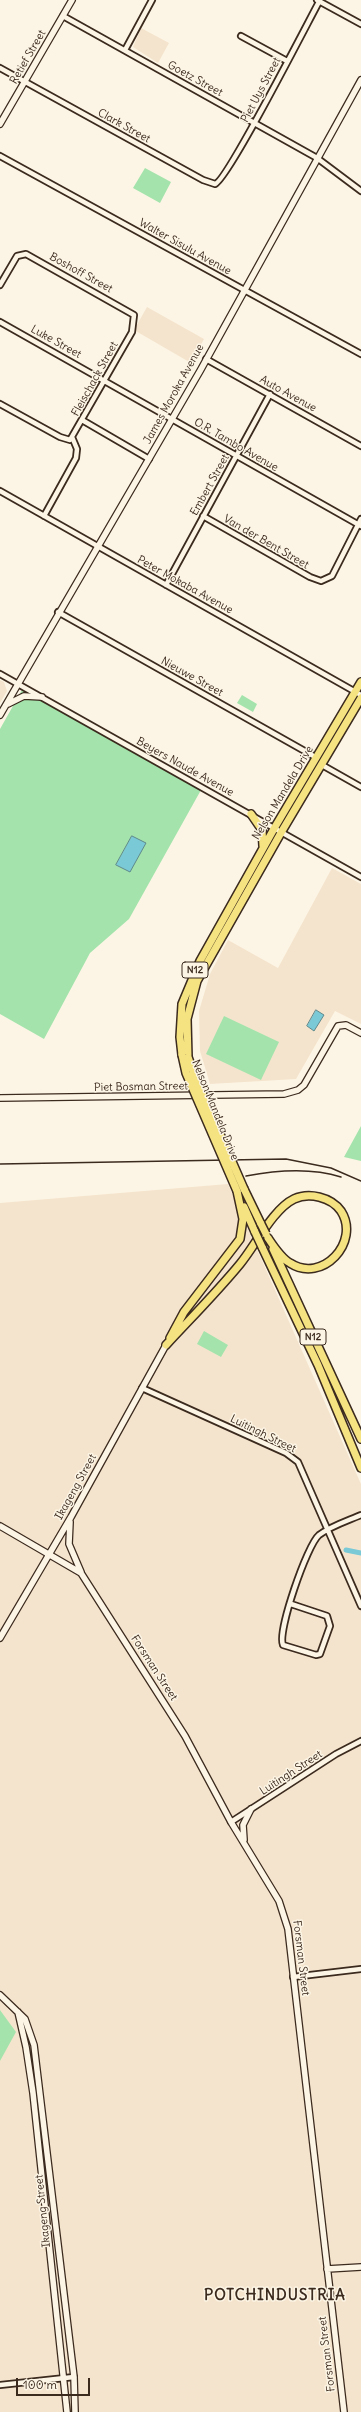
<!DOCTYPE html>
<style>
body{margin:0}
#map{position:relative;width:361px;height:2412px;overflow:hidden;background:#fcf5e5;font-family:Delius,sans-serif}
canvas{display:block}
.scale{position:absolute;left:16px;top:2378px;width:74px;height:18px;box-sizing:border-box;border:2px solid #3b2a1e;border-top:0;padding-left:5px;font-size:12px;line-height:14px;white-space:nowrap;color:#3b2a1e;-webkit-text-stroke:3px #fcf5e5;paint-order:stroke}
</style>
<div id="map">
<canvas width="361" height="2412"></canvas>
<div class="scale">100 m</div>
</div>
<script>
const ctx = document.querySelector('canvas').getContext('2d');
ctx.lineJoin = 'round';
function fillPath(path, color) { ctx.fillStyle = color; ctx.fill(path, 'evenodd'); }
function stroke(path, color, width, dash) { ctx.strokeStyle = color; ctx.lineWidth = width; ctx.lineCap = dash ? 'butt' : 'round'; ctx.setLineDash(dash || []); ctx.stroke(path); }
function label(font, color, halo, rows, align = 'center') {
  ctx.font = font + ' Delius,sans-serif'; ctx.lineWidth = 3; ctx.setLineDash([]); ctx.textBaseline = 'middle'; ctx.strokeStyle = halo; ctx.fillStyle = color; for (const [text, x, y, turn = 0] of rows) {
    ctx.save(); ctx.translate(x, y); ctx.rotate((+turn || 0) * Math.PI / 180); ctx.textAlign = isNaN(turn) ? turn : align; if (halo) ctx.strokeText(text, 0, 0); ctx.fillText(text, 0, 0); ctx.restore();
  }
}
fillPath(new Path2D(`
 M141,28L169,43L158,63L133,47Z
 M147,307L204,339L191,363L134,330Z
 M0,680L4,682L7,691L0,703Z
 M332,868L361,884V1024L335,1011L296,1079L210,1084L200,1051L199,1011L210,974L228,940L278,968Z
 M228,1184L361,1484V2412H0V1203Z`), '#f5e4cd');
fillPath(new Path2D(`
 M145,168L171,182L160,203L133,188Z
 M22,690L201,790L129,919L90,953L44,1039L0,1014V729Z
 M242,695L257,704L253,712L237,703Z
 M224,1016L279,1042L261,1080L206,1054Z
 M361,1126V1161L344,1157Z
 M204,1331L228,1345L221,1357L197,1344Z
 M0,2010L16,2032L0,2061Z`), '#a4e4ac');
const water = new Path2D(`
 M132,836L146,843L130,872L116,865Z
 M316,1010L324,1015L314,1031L307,1026Z`);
fillPath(water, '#79c9d6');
stroke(water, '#60898c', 1);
stroke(new Path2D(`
 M346,1550L361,1553`), '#79c9d6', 5);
const minor = new Path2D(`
 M317,0L361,24
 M63,16L317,158L361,191
 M241,36L287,61
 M125,50L152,0
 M0,68L203,180L215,184C227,181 308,22 320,0
 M0,156L361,354
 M0,285L17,256L26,254L134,315L132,332L70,440L60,437L0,404
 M0,322L361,526
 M206,359L361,446
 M82,420L149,459
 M0,491L361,695
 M44,516L76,458L77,449L72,437
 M203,516L310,577L321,581L332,576L361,519
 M166,585L270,394
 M58,612L317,758
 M0,674L361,877
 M322,765L361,787
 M142,1388L286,1453L298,1462L361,1606
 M291,1604L327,1616L330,1626L320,1654L316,1655L283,1645C277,1632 307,1545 319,1535C331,1526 347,1521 361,1515
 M231,1822L336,1754L361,1741
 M293,1977L361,1969
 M0,2385L74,2377`);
const tertiary = new Path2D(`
 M0,124L72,0
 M8,704L24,696L42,697
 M0,715L200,371L361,80
 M0,1098L284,1094L298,1090L304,1085L338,1026L346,1025L361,1033
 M70,1522L69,1544L81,1572
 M0,1526L81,1573L185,1736L231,1822L279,1901L288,1929L344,2412
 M0,1638L71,1517L166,1345
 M244,1840L243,1825L251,1809
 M0,1995L25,2019L34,2045L74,2377L75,2412
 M18,2012L26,2047L33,2093L67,2412
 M327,2269L361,2267`);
const trunk = new Path2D(`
 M251,814L262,830L263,846
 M182,1055L180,1037L182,1004L200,961L275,827L361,682
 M188,1057L187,1019L197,981L282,831L361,698
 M244,1189L261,1224
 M244,1207L255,1232
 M262,1247L318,1365L361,1468
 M273,1249L361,1439
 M170,1338L184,1312L240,1239L243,1219L237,1191
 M166,1345C191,1318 217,1292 240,1264C255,1246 273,1209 294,1199C309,1192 331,1197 341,1211C361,1242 322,1284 290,1263C281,1258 274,1247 268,1238`);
stroke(minor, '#3b2a1e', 8);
stroke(tertiary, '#3b2a1e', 8);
stroke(trunk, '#3b2a1e', 10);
stroke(minor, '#fcf5e5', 4.5);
stroke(tertiary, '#fcf5e5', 5.5);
stroke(trunk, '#f5e381', 7);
stroke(new Path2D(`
 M0,1164L286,1159L331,1168L361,1181
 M246,1176C277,1170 310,1167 341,1177`), '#3b2a1e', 1.5);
const trunkBridge = new Path2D(`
 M182,1055L186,1073L237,1191
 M188,1057L195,1077L244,1189
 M261,1224L266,1234
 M255,1232L262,1247`);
stroke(trunkBridge, '#3b2a1e', 10, []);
stroke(trunkBridge, '#f5e381', 7);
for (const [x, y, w] of [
 [195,970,26],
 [313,1337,26]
]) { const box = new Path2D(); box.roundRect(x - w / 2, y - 8, w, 16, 3); ctx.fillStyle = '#fcf5e5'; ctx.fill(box); stroke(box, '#3b2a1e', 1); }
label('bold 10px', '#3b2a1e', null, [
 ["N12",195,970],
 ["N12",313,1337]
]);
label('11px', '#3b2a1e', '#fcf5e5', [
 ["Retief Street",28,57,-60],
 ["Goetz Street",195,79,29],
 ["Piet Uys Street",261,90,-62],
 ["Clark Street",124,126,29],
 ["Walter Sisulu Avenue",185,247,29],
 ["Boshoff Street",81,273,29],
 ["Luke Street",56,342,29],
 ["Fleischack Street",95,379,-61],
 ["James Moroka Avenue",174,394,-61],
 ["Auto Avenue",288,394,29],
 ["O.R. Tambo Avenue",236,445,30],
 ["Embert Street",210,485,-61],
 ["Van der Bent Street",266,542,30],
 ["Peter Mokaba Avenue",185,585,29],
 ["Nieuwe Street",192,677,29],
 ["Beyers Naude Avenue",185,767,29],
 ["Nelson Mandela Drive",283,793,-59],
 ["Piet Bosman Street",141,1087,-1],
 ["Nelson Mandela Drive",215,1110,68],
 ["Luitingh Street",263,1434,26],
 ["Ikageng Street",76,1487,-61],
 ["Forsman Street",154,1668,57],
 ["Luitingh Street",291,1773,-33],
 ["Forsman Street",301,1958,83],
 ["Ikageng Street",43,2211,-96],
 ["Forsman Street",327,2354,-97]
]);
ctx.letterSpacing = '1px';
label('bold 15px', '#3b2a1e', '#fcf5e5', [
 ["POTCHINDUSTRIA",275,2296]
]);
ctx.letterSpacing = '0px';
</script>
